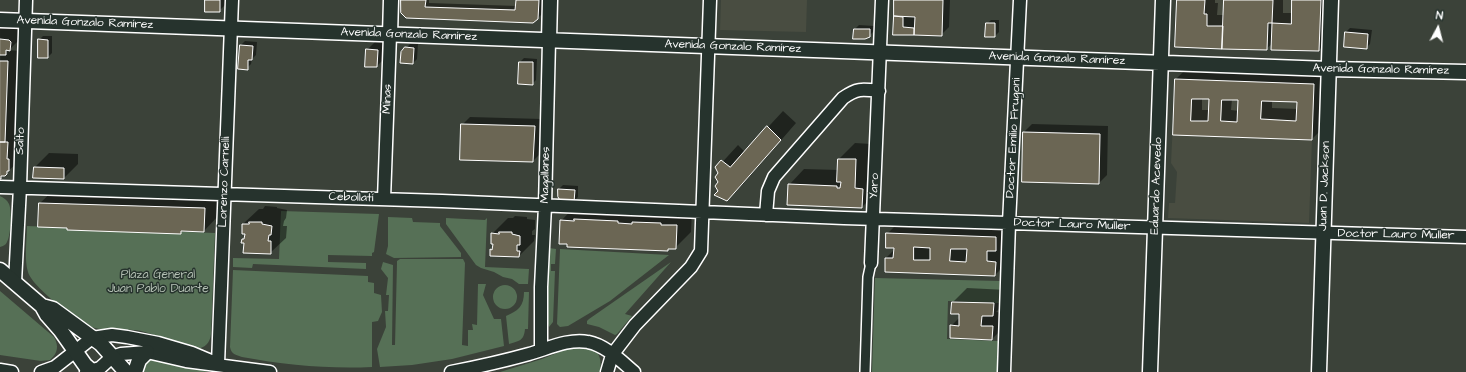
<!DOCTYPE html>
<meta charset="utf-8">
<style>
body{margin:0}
#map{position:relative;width:1466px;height:372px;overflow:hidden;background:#3b4239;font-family:"Architects Daughter",sans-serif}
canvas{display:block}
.north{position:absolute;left:1418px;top:8px;width:40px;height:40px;-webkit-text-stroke:3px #26332d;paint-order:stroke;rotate:7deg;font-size:11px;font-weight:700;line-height:16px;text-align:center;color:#fff}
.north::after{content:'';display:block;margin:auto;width:14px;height:18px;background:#fff;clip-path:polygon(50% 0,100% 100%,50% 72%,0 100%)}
</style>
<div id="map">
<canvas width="1466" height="372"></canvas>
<div class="north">N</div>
</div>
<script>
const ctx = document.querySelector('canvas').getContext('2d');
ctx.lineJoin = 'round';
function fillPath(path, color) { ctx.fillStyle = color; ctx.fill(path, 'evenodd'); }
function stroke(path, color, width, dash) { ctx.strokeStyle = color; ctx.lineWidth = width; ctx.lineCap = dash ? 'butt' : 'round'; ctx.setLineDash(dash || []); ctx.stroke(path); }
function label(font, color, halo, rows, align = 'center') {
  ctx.font = font + ' "Architects Daughter",sans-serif'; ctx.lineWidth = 3; ctx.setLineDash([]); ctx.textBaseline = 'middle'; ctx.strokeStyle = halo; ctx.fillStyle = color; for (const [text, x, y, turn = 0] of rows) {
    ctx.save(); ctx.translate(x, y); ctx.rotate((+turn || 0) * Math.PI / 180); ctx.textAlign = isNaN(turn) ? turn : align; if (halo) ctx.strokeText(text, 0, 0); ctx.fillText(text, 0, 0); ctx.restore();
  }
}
fillPath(new Path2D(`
 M401,0H539L538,19L533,23L406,18L401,13Z
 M721,0H807L806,32L720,30Z
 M1177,0H1224L1222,49L1175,47Z
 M1273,0H1321L1319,51L1271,50Z
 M1175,79L1314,84L1309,223L1168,218L1169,203H1175L1177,172L1171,163Z`), '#494d41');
fillPath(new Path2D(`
 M0,196C4,198 7,200 9,204C12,211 11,235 7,242C6,245 3,246 0,247Z
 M281,211L379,214L374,252L372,253V256L328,255V262L366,263V269L253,264L252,268L233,267V258L279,259Z
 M388,217L412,218L413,222L440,223V226L461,253V257L394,258L386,254L388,246Z
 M446,218L485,220L487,218L485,267L529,269L528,284H519L512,279L503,277L494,272L481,268L476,265L446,224Z
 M27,226L215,233L211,334C210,343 205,348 196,349C177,345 160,336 141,331C126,328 110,332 95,328C80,324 32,287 28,272C24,260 27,239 27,226Z
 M549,248L556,249L555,264H551V271H555L553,322L549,327L546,318Z
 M560,249L669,255L610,301L568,326L560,327L557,324Z
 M400,259H463L465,263L462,345L468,346V330H473L472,324L477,325L478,284H486L483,295L494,319H501L504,346L452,359L412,365L380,367L377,349L386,327L385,311H388L389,295H386L388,278L381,269L383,262L393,265L392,345H395L397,263V261Z
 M671,262L625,314L632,316L617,334L615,335L599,327L587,324V321L589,319Z
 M233,270L368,276V282L374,283V293L381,295L382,312L378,321L372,322V367C328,369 285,365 242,357C236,355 231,354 230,347Z
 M875,278L1000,281L999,303L948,301L947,339L998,341L997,372H872Z
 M493 297a12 12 0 1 1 24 0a12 12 0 1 1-24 0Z
 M0,291L54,337C59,346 58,353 50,360L41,361L0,355Z
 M524,292H529L528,329H525C524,341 519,341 509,344L506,316C518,311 524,306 524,292Z
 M577,345C595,349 603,351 600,372H500L542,359Z
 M151,358L161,359L208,372H141L146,361Z`), '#567056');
fillPath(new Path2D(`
 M206,0H227V3L219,11Z
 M402,0H429V3L517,6V0H542V14L538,18L402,12Z
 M895,0H950L949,27L941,35L894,34Z
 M1178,0H1215V3H1218L1217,15H1224L1225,0H1283V13H1292L1293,0H1331L1330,39L1319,50L1272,49L1273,43L1266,49L1176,46Z
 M991,20H999V32L995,36L987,24Z
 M859,25L874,26L873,32L869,36L855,29Z
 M0,28L20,29L21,38L9,50L19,51L20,160L1,178Z
 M1350,28L1372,30L1370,44L1366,48L1346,32Z
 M43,36H52V53L48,57L39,40Z
 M245,41L257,42L256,55L252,59L251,64L247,68L241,45Z
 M375,42H385V58L377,66L367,50Z
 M410,44H418L417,59L413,63L401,62L402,53Z
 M524,58L537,59L536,80L532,84L520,62Z
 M1187,68L1325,74L1323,128L1312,139L1174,134L1176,79ZM1202,98H1210V110H1202ZM1232,99H1239V111L1231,110ZM1272,100L1298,101V109L1272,108Z
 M783,111L796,123L743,184L727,200L719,191L720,173L717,168L738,145L745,152Z
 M470,117L542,119L541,153L533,161L461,159L462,125Z
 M1032,124L1108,126L1107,175L1099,183L1023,181L1024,132Z
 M855,143L871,144L878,191L862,207L788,204L789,185L804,169L839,170V159Z
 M49,153L78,154V164L64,178L35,167Z
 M563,185L578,186V197L574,201L559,189Z
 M56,188L220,193L219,215L204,231L183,230L180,233L40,203Z
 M576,205L692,210L691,232L675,248H670L667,250L561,221Z
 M265,206L277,207V208L287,210L286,218L284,221L283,226H287L286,238L270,253L245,242L243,239L246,237L243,224L259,209H263Z
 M515,216L527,217V219L535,220V229L532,231V235H535L534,241L519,256L491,250L494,248L492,234L508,218H513Z
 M901,220L1010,223V236L1001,245V248H1009V261L995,275L886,258L894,250L895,247L887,234Z
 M967,288L1007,290V301L996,312L1006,313V325L992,339L951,326L960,317V313L953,302Z`), '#0007');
const building = new Path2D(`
 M205,0H220V12H205Z
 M401,0H426L425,7L515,10L516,0H539L538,19L533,23L406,18L401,13Z
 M894,0H943L942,36L914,35L915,17L894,16Z
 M1177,0H1205L1204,14H1207V26H1223L1222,49L1175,47Z
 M1224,0H1273L1272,23H1268L1267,50L1222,49Z
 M1292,0H1321L1319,51L1271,50L1272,23L1291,24Z
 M894,16L903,17V27L914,28V35H893Z
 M986,23H995V37H985Z
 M854,29H870V37L865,39H853Z
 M1345,32L1368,34L1367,49L1344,47Z
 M0,39L9,40L11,42L10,51L6,50V55H0Z
 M38,39L48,40V58H38Z
 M240,45L253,46L252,60H248V70L238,69Z
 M405,47L414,48L413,64L400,63L401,52Z
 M366,49L378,50L377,67H365Z
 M0,61H8L5,142H0Z
 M519,62H533V85L518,84Z
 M1175,79L1314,84L1312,140L1173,135ZM1192,99H1209L1208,121H1191ZM1222,100H1238L1237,122L1221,121ZM1262,101L1297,102L1296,121L1261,119Z
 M461,124L535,126L533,162L460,160Z
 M767,126L781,140L727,201L714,195L718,191L715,186L718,182L715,177L718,173L715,167L721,160L730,167Z
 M1023,132L1100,134L1099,184L1022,182Z
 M0,142H8L7,159H9V171H7V174L5,176H1V179H0Z
 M838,159H856L855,188L863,189L862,208L787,205L788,184L837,186V188H840L841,182H837Z
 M34,167L64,168V179L33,178Z
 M558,189L575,190L574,202H561L558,197Z
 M39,203L205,208L204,232L181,231V234L67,230V228L38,227Z
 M574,219L618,221V223L632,224V222L661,223V225H677L676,249H668V251L567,247V244H559L560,220L574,221Z
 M249,222H262V224L272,226L271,235H269L268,241H271V254L243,253L244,243H241L242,239H244L245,234H242V224H249Z
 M499,232H512V234L520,236V245H517V251H520L519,257L490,256V249L492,250L493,244H491V233L499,234Z
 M886,233L996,237V251H987V261L996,262L995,276L885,272V258H893L894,248H886ZM914,247L930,248V260H914ZM951,249H967L966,262L950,261Z
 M952,302L994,303L993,316H982L981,326H993L992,340L950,338V325L959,326V314H951Z`);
fillPath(building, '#6b6654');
stroke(building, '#fff', 1);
const pedestrian = new Path2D(`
 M865,372L868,277L871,263`);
const minor = new Path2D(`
 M0,187L442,201L844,218L1466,237
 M384,199L390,35
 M766,215L768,191L774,177L843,98C857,88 862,89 879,91
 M871,263L882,0
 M15,282L20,187L26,0
 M541,350V287L545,206L549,41
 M218,364L232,0
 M0,370L12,372
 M41,372L55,367L92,338L112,335L127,337L158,343L192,353L218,364
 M86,372L100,368L112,357L121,354L147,352L186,361L270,372
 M451,372C477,367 504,361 529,354C547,349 569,338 588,342C605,345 621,361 634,372
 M607,372L612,355L635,325L691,267L701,251L710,0
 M1004,372L1009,223L1020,0`);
const tertiary = new Path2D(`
 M0,20L1329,69L1466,72
 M390,35L391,0
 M549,41L550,0
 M0,270L42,306L47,315L61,331L85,365L93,372
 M42,306L53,309L101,344L126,372
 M135,372L139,360L147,352
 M1150,372L1163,0
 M1319,372L1331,0`);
stroke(pedestrian, '#fff', 12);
stroke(minor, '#fff', 15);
stroke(tertiary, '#fff', 17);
stroke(pedestrian, '#26332d', 9);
stroke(minor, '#26332d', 12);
stroke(tertiary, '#26332d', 14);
label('12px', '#fff', '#26332d', [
 ["Avenida Gonzalo Ramírez",85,23,2],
 ["Avenida Gonzalo Ramírez",409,35,2],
 ["Avenida Gonzalo Ramírez",733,47,2],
 ["Avenida Gonzalo Ramírez",1057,59,2],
 ["Avenida Gonzalo Ramírez",1381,70,1],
 ["Minas",388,99,-88],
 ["Doctor Emilio Frugoni",1014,138,-87],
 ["Salto",21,141,-88],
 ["Magallanes",546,175,-89],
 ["Lorenzo Carnelli",225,182,-88],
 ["Yaro",875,186,-87],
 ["Eduardo Acevedo",1157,186,-88],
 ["Juan D. Jackson",1325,186,-88],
 ["Cebollatí",351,198,2],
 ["Doctor Lauro Muller",1072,225,2],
 ["Doctor Lauro Muller",1396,235,1]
]);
label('12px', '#b3bfb3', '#26332d', [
 ["Plaza General",158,275],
 ["Juan Pablo Duarte",158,289]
]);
</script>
